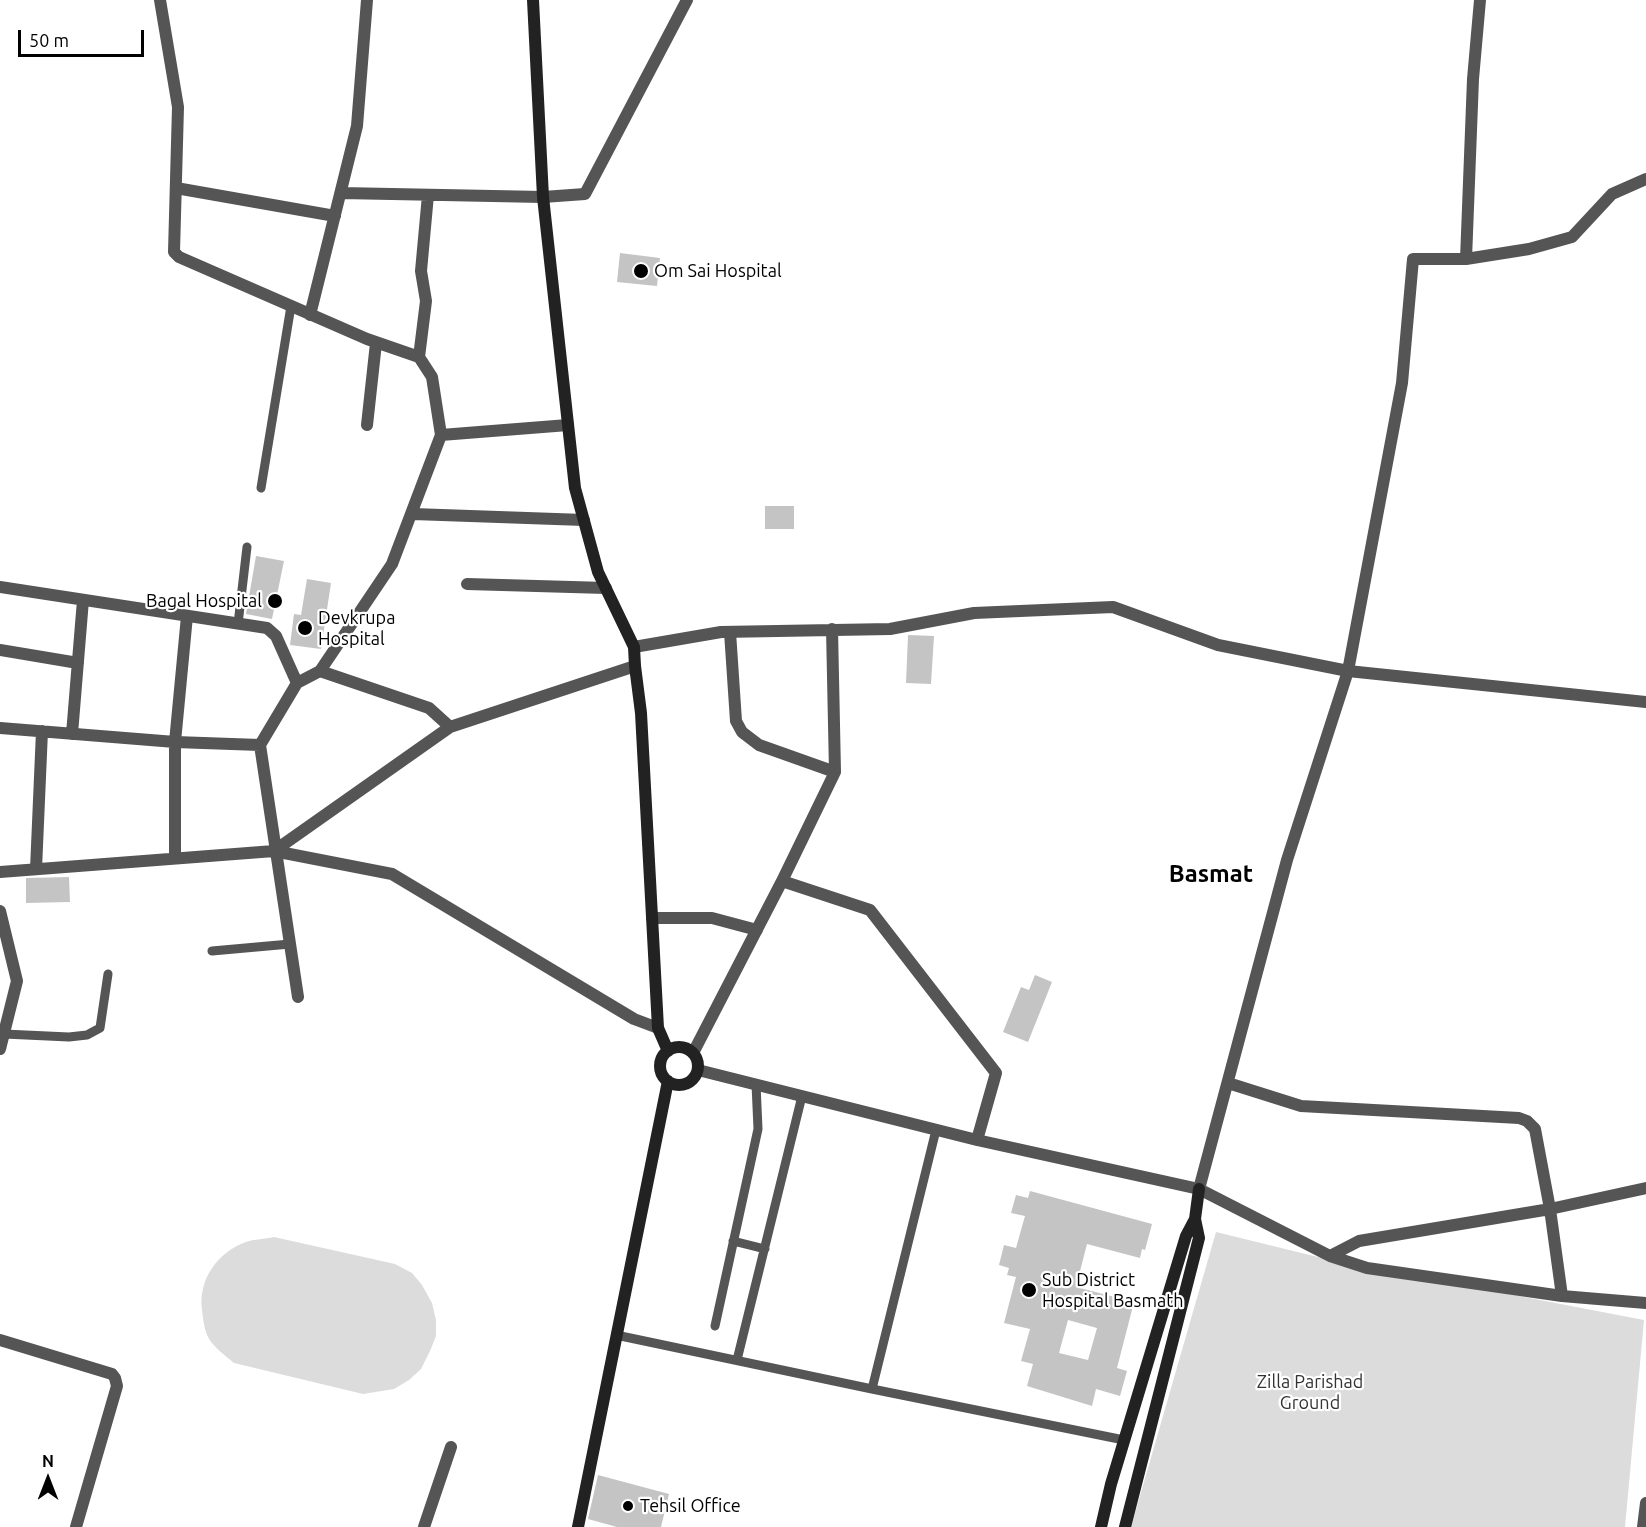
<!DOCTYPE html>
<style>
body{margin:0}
#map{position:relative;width:1646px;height:1527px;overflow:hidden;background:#fff;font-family:Ubuntu,sans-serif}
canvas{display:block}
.north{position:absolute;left:18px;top:1449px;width:60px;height:60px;-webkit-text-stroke:4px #fff;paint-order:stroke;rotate:0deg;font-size:16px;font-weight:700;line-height:24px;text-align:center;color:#000}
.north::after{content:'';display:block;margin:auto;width:21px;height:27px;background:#000;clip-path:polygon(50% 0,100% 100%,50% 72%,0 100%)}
.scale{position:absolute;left:18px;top:30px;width:126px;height:27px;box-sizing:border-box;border:3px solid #000;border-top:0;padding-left:8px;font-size:18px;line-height:21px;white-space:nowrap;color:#000;-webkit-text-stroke:4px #fff;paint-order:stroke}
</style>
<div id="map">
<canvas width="1646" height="1527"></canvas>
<div class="north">N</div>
<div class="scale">50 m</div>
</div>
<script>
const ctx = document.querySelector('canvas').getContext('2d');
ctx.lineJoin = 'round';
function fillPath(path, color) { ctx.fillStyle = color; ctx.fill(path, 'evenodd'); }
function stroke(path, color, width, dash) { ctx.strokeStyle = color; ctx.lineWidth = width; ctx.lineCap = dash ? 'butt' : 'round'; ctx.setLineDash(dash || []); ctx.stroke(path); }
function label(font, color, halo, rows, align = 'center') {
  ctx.font = font + ' Ubuntu,sans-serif'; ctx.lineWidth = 4.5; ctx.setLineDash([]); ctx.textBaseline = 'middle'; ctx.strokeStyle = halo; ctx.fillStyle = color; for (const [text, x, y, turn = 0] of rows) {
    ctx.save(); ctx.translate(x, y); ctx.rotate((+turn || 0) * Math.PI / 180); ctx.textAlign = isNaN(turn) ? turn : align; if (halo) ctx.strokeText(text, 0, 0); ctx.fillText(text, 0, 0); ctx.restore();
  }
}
fillPath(new Path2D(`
 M1216,1232L1326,1259L1644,1320L1625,1527H1131Z
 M274,1237L395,1264L412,1273L422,1285L432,1303L436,1320V1336L430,1351L421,1369L409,1380L394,1389L363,1394L234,1363C226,1356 213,1347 208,1337C204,1329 203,1318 202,1310C198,1279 218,1252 246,1242C254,1239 265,1239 274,1237Z`), '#dcdcdc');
fillPath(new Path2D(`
 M620,253L660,258L657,286L617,282Z
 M765,506H794V529H765Z
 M256,556L284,561L272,619L246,614Z
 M307,579L331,583L321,649L290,645L294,614L301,615Z
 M908,635L934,636L931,684L906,683Z
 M69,877L70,902L26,903V878Z
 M1035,975L1052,982L1028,1042L1003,1032L1021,987L1029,990Z
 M1030,1191L1152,1224L1145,1250L1142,1249L1140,1258L1087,1244L1076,1287L1134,1302L1117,1368L1127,1371L1120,1396L1096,1389L1092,1406L1027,1386L1033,1364L1021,1361L1030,1329L1004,1323L1016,1277L1007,1275L1009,1268L999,1265L1004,1245L1016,1248L1025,1216L1011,1213L1016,1195L1028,1198ZM1068,1320L1097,1328L1088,1360L1059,1353Z
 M598,1475L669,1494L661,1527H617L588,1519Z`), '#c4c4c4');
stroke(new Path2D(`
 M261,488L291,306
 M238,624L247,547
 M212,951L290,944
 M4,1034L69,1037L87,1035L100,1028L108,974
 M936,1130L872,1389L1124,1440
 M733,1241L765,1249
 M715,1326L758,1129L756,1084
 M616,1335L872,1389
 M737,1360L802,1096`), '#555', 9);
stroke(new Path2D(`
 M160,0L178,107L174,252L179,257L367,339L419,357L432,377L441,435L392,564L320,671L297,683L260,745L298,997
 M176,188L335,216
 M341,193L543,197L585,194L687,0
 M1466,259L1529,249L1572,237L1612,194L1646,179
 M310,315L357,126L367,0
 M419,357L426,301L421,271L428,195
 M367,425L376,343
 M441,435L568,425
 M413,514L584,520
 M467,584L606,588
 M0,587L267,628L276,636L297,683
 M832,629L835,772L782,881L870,910L996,1073L977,1140
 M730,632L736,721L742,732L759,745L835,772
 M634,647L721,632L890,629L974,613L1113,607L1218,645L1348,671L1646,702
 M0,650L78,663
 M320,671L429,708L450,727
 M0,728L175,742L260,745
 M72,734L83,600
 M274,851L450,727L635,666
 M175,858V742L187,616
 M36,869L42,731
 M0,872L274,851L392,874L634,1019L658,1028
 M0,911L17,981L0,1049
 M652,918H712L757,930
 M693,1053L782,881
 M698,1070L977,1140L1199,1189L1330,1256L1359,1241L1550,1209L1646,1188
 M1228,1083L1301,1106L1519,1118L1527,1121L1535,1129L1550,1209L1562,1296
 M1199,1189L1287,860L1348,671L1402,383L1413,259H1466L1473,79L1480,0
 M1330,1256L1367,1268L1562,1296L1646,1303
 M0,1340L112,1374L115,1378L117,1386L76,1527
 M424,1527L451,1447
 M1643,1527L1646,1503`), '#555', 12);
stroke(new Path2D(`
 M533,0L543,197L575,488L598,572L634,647L635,666L641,713L658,1028L668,1051
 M660 1066a19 19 0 1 1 38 0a19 19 0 1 1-38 0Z
 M578,1527L668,1081
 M1101,1527L1111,1484L1186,1236L1195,1219
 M1125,1527L1199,1238L1195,1219L1199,1189`), '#222', 12);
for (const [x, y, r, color] of [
 [641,271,8,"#000"],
 [275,601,8,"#000"],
 [305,628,8,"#000"],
 [1029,1290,8,"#000"],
 [628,1506,6,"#000"]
]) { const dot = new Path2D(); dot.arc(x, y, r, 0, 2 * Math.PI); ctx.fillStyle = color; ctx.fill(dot); stroke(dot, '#fff', 2); }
label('18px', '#000', '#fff', [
 ["Om Sai Hospital",654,271],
 ["Bagal Hospital",262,601,"right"],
 ["Devkrupa",318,618],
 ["Hospital",318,639],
 ["Sub District",1042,1280],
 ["Hospital Basmath",1042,1301],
 ["Tehsil Office",640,1506]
], 'left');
label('18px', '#333', '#fff', [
 ["Zilla Parishad",1310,1382],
 ["Ground",1310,1403]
]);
label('bold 24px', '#000', '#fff', [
 ["Basmat",1211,874]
]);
</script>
